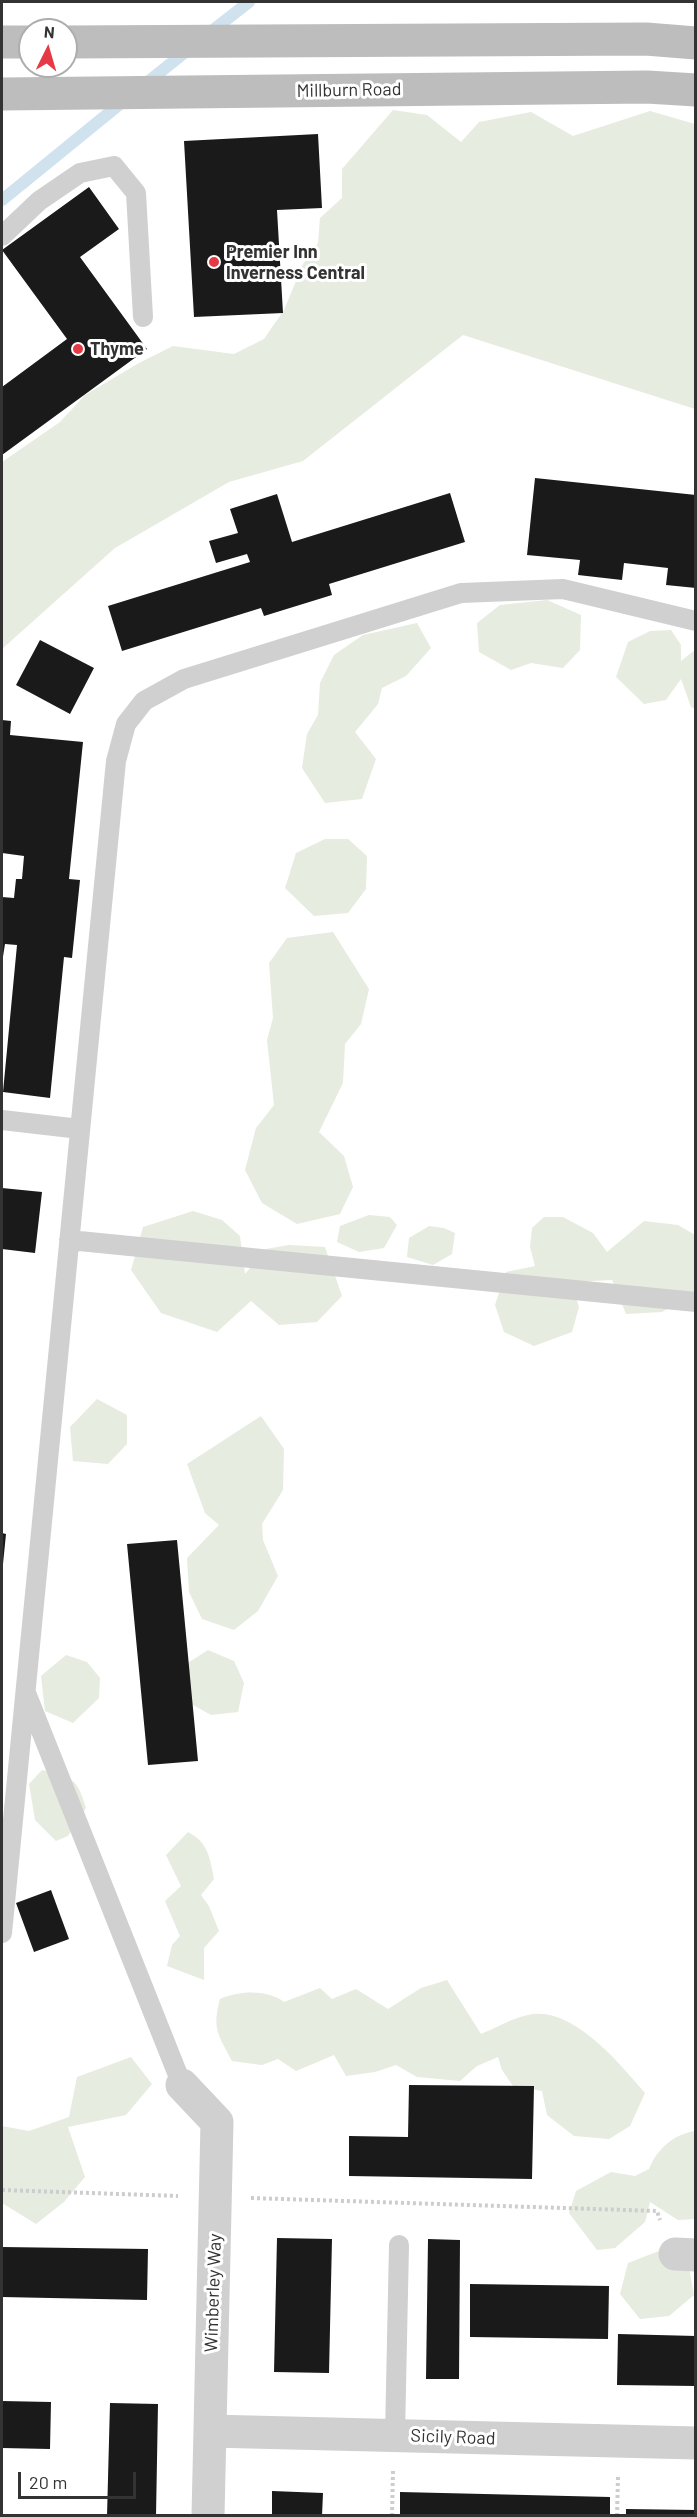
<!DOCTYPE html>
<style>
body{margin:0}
#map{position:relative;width:697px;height:2517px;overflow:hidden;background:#fff;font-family:Barlow,sans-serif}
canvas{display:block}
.frame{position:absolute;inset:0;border:3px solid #333;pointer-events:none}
.north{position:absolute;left:18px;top:18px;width:60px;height:60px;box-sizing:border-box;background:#fff;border:2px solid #adadad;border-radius:50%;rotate:5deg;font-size:16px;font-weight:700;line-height:24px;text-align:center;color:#333}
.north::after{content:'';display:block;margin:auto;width:21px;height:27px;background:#e63946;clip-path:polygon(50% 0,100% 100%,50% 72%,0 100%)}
.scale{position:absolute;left:18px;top:2472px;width:118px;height:27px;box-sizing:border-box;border:3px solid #333;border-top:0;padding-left:8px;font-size:18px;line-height:21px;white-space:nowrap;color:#333;-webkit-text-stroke:4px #fff;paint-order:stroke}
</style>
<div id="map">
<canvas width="697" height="2517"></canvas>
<div class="frame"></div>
<div class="north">N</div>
<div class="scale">20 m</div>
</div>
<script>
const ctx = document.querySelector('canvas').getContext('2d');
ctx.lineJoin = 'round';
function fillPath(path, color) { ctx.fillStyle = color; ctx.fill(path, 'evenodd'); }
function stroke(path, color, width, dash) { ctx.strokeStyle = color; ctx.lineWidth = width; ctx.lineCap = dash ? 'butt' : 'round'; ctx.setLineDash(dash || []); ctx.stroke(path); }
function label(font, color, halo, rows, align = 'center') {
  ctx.font = font + ' Barlow,sans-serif'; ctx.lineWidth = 6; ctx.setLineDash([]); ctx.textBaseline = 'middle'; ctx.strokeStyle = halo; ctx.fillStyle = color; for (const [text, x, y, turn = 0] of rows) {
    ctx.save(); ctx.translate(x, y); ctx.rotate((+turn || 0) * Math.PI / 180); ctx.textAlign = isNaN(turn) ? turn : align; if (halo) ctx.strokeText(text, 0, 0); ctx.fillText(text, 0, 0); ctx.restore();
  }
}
fillPath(new Path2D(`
 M393,110L427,115L461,142L479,122L531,112L573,136L650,111L695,124V409L463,335L303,461L229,482L115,548L2,649V462L60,422L85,395L139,363L173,346L234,354L264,339L284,310L303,264L318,243L320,218L342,198V169Z
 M547,600L581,615L580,650L563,668L531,663L511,670L479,652L477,623L500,605Z
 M417,623L431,648L406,676L382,688L378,704L355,732L376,759L362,799L325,803L302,768L307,734L318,715L320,683L334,655L363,635Z
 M671,630L681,645V661L695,650V709L691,707L681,679L666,700L644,704L616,677L628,642L650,631Z
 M325,839H348L367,856L366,889L348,913L314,916L285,888L296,853Z
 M333,932L369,989L361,1024L345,1044L343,1083L319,1132L344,1156L353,1187L340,1214L297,1224L262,1203L245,1170L256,1128L274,1105L267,1040L273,1018L269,963L287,938Z
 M193,1211L222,1220L240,1236L245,1274L266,1249L289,1245L325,1247L342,1296L317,1322L279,1325L251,1301L217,1332L161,1313L131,1270L143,1227Z
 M369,1215L390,1217L397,1225L384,1248L359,1252L337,1242L340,1226Z
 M544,1217H563L593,1233L607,1252L644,1221L678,1225L695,1235V1294L662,1312L626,1314L612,1280L571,1282L579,1307L572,1332L534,1346L504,1332L495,1305L506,1272L535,1266L530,1247L532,1228Z
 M429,1226L444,1228L455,1233L452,1254L433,1265L407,1257L409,1238Z
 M97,1399L127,1415V1444L108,1464L73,1461L70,1427Z
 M261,1416L284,1449L283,1490L262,1524L263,1540L278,1576L258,1611L234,1630L202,1619L189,1592L187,1558L219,1525L205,1513L187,1464Z
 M208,1650L234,1661L244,1683L238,1712L211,1715L177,1696L180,1668Z
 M66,1655L87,1662L100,1678L99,1698L73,1723L45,1711L41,1676Z
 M42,1770C72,1778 77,1777 86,1808L68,1836L56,1841L35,1820L29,1784Z
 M188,1832C208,1842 210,1858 214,1879L201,1895L209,1906L219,1931L204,1948V1980L167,1966L172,1945L180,1936L165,1901L181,1886L166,1855Z
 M447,1980L481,2034C496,2028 512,2018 528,2015C572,2005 620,2064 645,2093L630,2126L609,2139L574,2136L547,2115L542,2091L513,2086L502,2070L498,2057L477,2066L460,2081L417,2077L396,2065L375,2072L346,2076L334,2055L296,2071L278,2059L262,2065L232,2061C218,2034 212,2029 220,1999C239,1991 266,1989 284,2002L320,1988L332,1999L356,1989L388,2009L421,1988Z
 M131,2057L152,2084L126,2115L68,2127L85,2177L64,2202L36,2224L2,2203V2126L29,2131L69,2117L77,2077Z
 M695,2131V2219L678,2220L650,2202L645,2222L615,2248L597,2250L569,2213L576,2191L611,2172L635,2176L649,2169C657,2149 674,2134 695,2131Z
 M659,2251L688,2263L694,2295L669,2316L640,2319L620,2294L628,2263Z`), '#e6ecdf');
stroke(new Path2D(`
 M208,34L249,2
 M144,85L189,49
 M2,200L126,99`), '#cfe2ee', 12);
fillPath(new Path2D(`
 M318,134L322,208L277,210L283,313L194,317L184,141Z
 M89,187L119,229L80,257L147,349L2,455V387L67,339L2,250Z
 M535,478L696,495V588L666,585L668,568L624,563L622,580L578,575L580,560L527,555Z
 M450,493L465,542L329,584L332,595L264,616L261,608L122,651L108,606L250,562L247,554L216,563L209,541L238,533L230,509L277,494L292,542Z
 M40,640L94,668L70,714L16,685Z
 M2,720L11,721L10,735L83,742L69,879L80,880L72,958L64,957L50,1098L3,1092L17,945L5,944L2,963V897L14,898L16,879H22L24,856L2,853Z
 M2,1188L42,1192L35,1253L2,1249Z
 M2,1533L6,1534L3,1564H2Z
 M177,1540L198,1761L148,1765L127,1544Z
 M51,1890L69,1939L34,1952L16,1903Z
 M409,2085L534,2086L532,2179L349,2176V2136L408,2137Z
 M277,2238L332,2239L329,2373L274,2372Z
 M428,2239L460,2240L459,2379H426Z
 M2,2247L148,2249L147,2300L2,2297Z
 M470,2284L609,2286L608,2339L470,2337Z
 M618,2334L696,2336V2386L617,2385Z
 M2,2401L51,2402L50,2449L2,2448Z
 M110,2403L158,2404L156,2516H107Z
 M272,2491L323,2493L322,2516H272Z
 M400,2492L610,2497V2516H400Z
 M626,2509L696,2510V2516H626Z`), '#1a1a1a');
stroke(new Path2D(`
 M2,2190L178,2196
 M251,2198L657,2211L660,2220
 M392,2516L393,2471
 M617,2516L618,2477`), '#cdcdcd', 4, [3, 3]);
stroke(new Path2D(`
 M2,236L39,201L80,173L114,166L136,193L143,317
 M2,1120L80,1129
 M69,1240L696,1302
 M26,1693L182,2085
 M2,1933L116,761L126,724L144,701L184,679L461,593L563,589L696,621
 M395,2435L399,2245`), '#d0d0d0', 20);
stroke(new Path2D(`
 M182,2085L217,2122L208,2516
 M675,2254L696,2255
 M210,2431L696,2443`), '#d0d0d0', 33);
stroke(new Path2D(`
 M2,42H30
 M66,42L646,39L696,43
 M2,94L647,87L696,90`), '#bdbdbd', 33);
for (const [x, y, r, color] of [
 [214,262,6,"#e63946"],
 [78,349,6,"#e63946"]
]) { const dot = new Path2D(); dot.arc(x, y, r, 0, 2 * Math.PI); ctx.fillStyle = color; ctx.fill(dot); stroke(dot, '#fff', 2); }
label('18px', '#333', '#fff', [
 ["Millburn Road",349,90,-1],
 ["Wimberley Way",213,2293,-88],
 ["Sicily Road",453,2437,2]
]);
label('bold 18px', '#333', '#fff', [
 ["Premier Inn",226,252],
 ["Inverness Central",226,273],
 ["Thyme",90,349]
], 'left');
</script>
